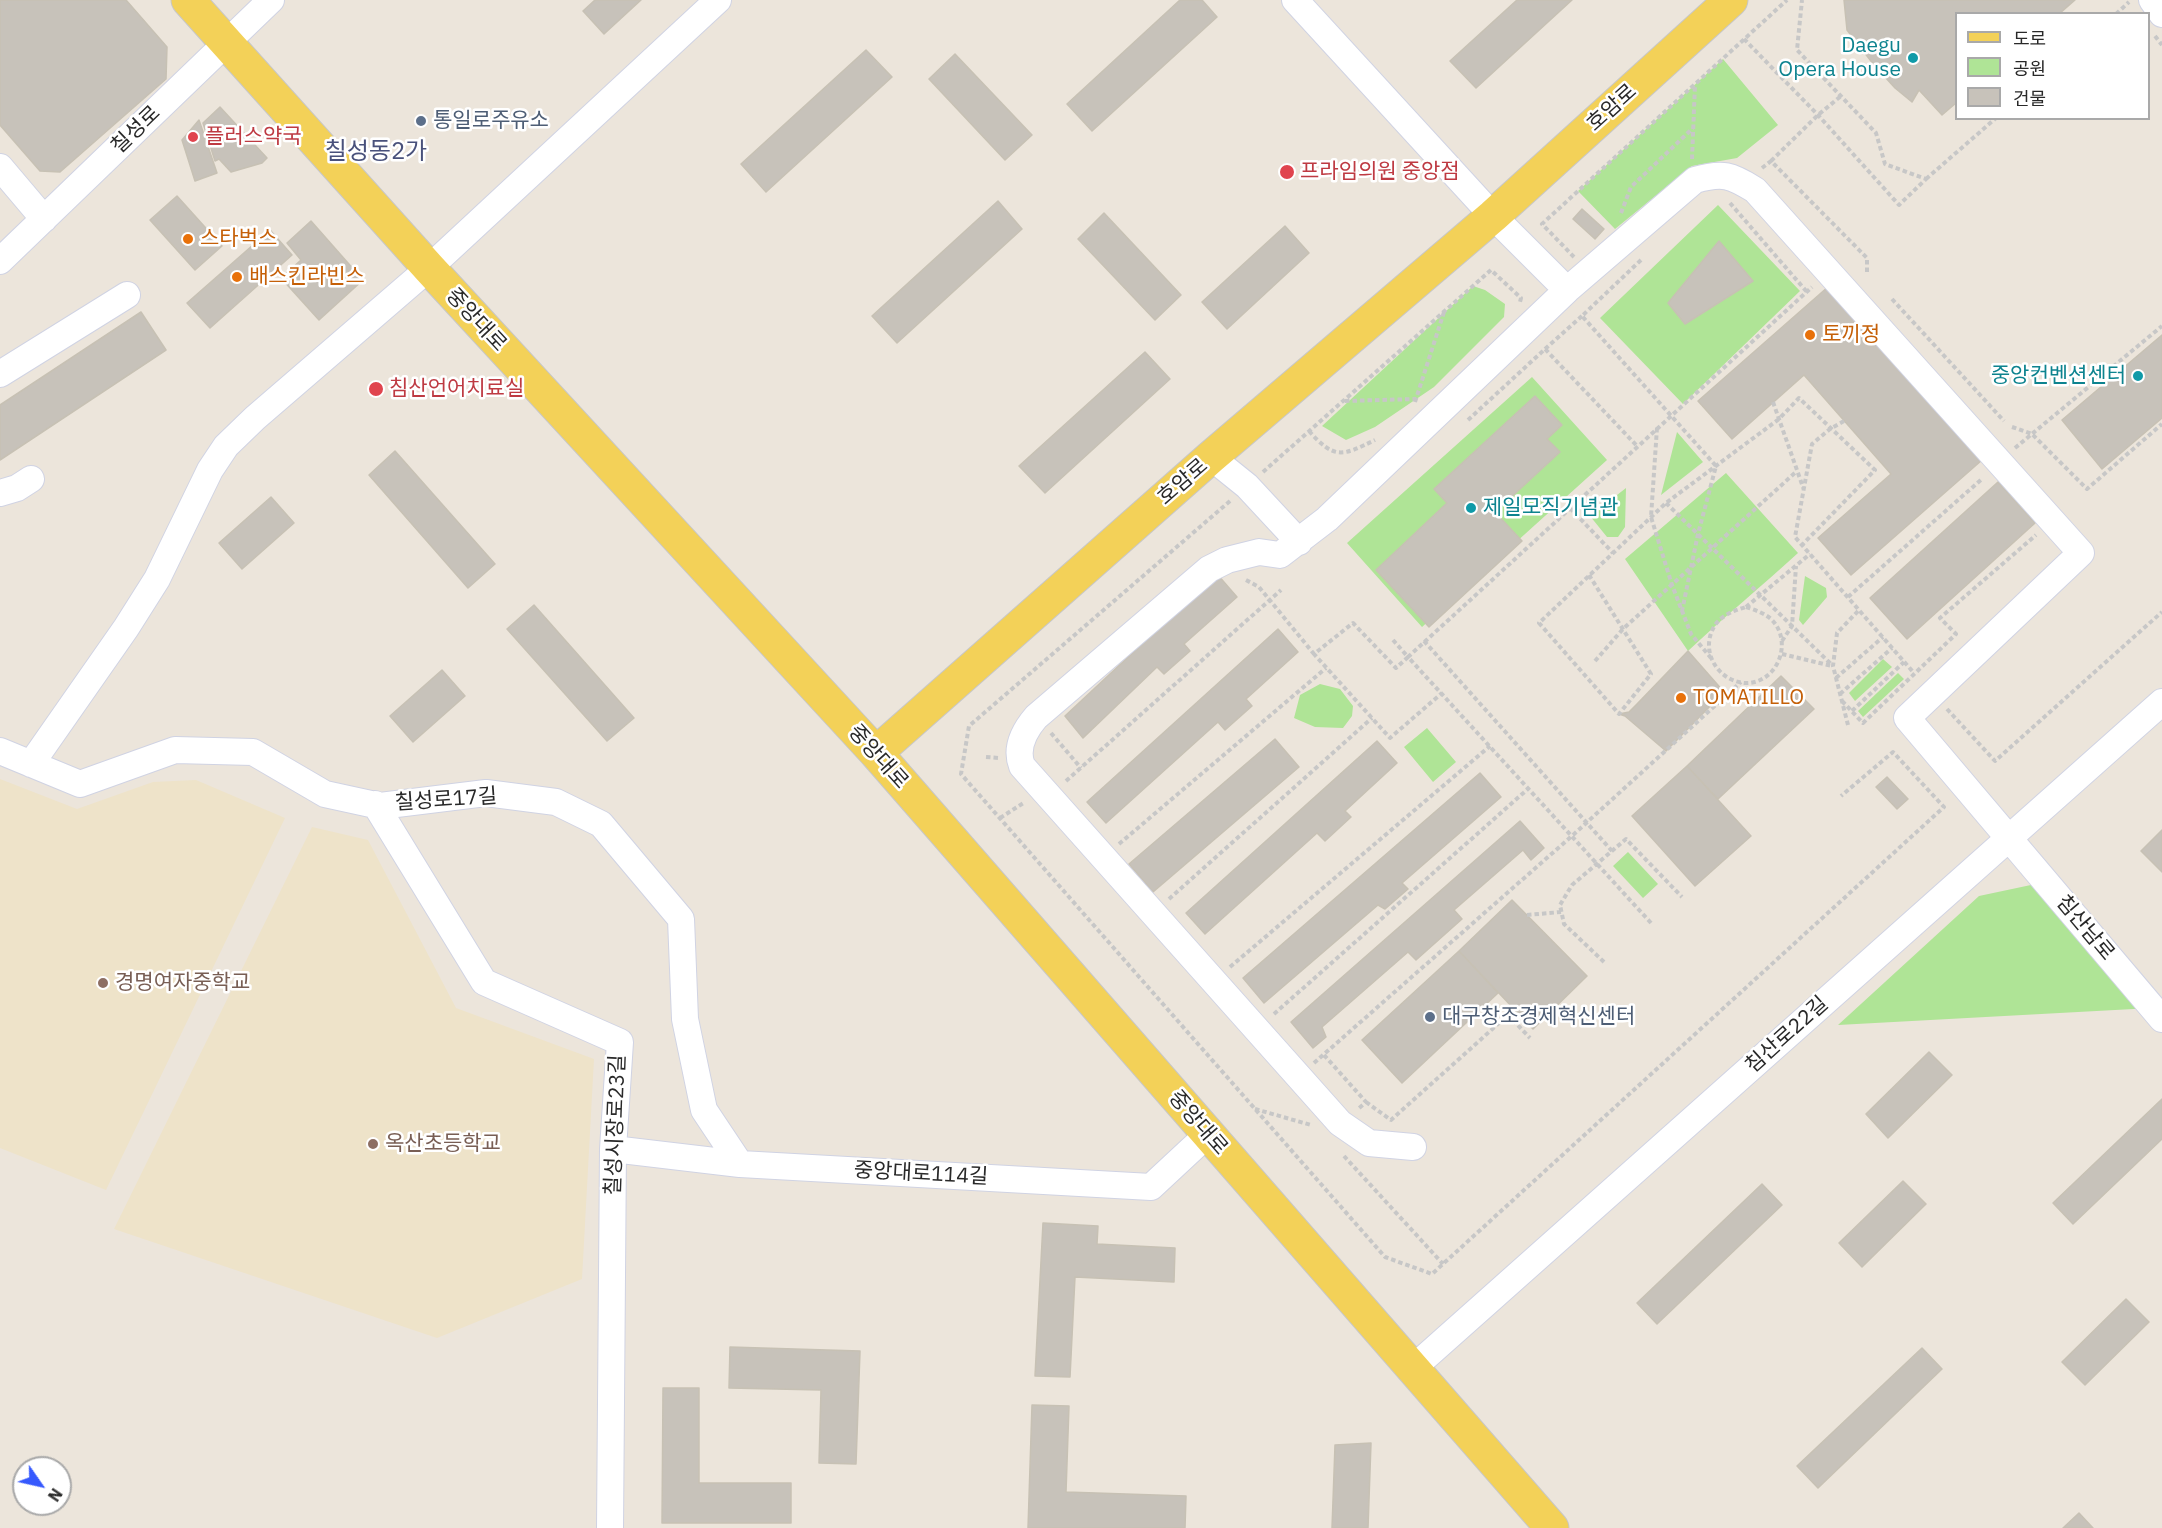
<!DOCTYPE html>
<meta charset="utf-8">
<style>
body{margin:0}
#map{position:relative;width:2162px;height:1528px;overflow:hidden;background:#ece5db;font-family:"IBM Plex Sans","Noto Sans KR",sans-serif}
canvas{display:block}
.legend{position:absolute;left:1955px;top:12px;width:195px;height:108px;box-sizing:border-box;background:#fff;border:2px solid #a9a9a9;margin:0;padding:8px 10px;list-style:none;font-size:18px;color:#292929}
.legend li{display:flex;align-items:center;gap:12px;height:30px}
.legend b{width:30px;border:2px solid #a9a9a9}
.north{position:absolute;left:12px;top:1456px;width:60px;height:60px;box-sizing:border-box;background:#fff;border:2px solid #a9a9a9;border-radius:50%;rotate:124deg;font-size:16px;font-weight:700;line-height:24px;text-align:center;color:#292929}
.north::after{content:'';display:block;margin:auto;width:21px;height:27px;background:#3659fd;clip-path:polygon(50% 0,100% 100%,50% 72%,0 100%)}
</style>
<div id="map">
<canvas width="2162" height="1528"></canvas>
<ul class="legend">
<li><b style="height:8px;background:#f3d158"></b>도로</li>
<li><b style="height:16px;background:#afe496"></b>공원</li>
<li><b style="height:16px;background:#c7c2ba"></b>건물</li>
</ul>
<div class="north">N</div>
</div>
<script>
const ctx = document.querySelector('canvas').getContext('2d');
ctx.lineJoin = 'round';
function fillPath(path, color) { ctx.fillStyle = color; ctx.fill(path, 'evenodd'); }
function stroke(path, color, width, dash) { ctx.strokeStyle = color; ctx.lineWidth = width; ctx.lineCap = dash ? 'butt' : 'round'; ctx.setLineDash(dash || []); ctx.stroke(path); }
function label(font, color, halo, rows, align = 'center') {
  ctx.font = font + ' "IBM Plex Sans","Noto Sans KR",sans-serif'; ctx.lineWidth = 5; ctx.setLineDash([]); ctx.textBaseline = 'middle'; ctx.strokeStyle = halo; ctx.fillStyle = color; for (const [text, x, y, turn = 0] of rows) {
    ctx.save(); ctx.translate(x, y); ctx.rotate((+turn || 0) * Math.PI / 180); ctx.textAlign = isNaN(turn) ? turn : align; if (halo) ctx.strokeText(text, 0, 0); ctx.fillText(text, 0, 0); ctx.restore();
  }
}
fillPath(new Path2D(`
 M0,779L77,809L153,782L196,780L285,818L106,1190L0,1148Z
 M312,827L368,840L456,1008L594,1059L582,1279L437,1338L114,1229Z`), '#eee3c9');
fillPath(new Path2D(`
 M1723,59L1778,125L1737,158L1692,166L1615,229L1578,191Z
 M1718,205L1800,291L1683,404L1600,318Z
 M1473,286L1485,290L1505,304L1504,317L1434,387L1375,427L1346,440L1322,426Z
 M1532,377L1607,460L1422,627L1347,543Z
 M1677,432L1703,462L1661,495Z
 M1726,473L1798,553C1762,586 1724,617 1688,651L1625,559Z
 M1626,488L1625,527L1618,537H1607L1590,516Z
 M1805,576L1826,588L1827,597L1803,625L1799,620Z
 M1883,659L1892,667L1855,701L1849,693Z
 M1898,673L1904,679L1863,717L1858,711Z
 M1320,684L1340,689L1353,706L1352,716L1343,728L1315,727L1294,718L1300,695Z
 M1427,728L1456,762L1433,782L1404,747Z
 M1628,852L1658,884L1643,898L1613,866Z
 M2045,882L2152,1008L1838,1025L1979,896Z`), '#afe496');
const building = new Path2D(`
 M0,0H126L167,47L166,79L60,172L40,171L0,125Z
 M595,0H641L604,34L583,11Z
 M1180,0H1202L1217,17L1092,131L1067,104Z
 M1517,0H1572L1476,88L1450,61Z
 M1844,0H2075L2059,14H1956V103L1942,115L1919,90L1912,102L1895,88L1874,65L1847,30Z
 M866,50L892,77L766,192L741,164Z
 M955,54L1032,135L1005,160L929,79Z
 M220,107L267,158L262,163L231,172L219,159L215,161L203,123Z
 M199,120L217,173L195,181L182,140Z
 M177,196L222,246L195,270L150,220Z
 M998,201L1022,229L897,343L872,316Z
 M1582,209L1604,229L1595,239L1573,219Z
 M1104,213L1181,295L1155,320L1078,239Z
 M311,221L363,280L319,320L281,278L301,260L287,243Z
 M1285,226L1309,253L1227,329L1202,302Z
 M270,230L292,255L210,328L187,303Z
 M1719,241L1753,281L1685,324L1668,303Z
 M1829,286L1982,460L1851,575L1818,538L1891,474L1804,375L1732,439L1698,401Z
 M141,312L166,350L0,460V405Z
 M2162,335V418L2102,469L2062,420Z
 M1145,352L1170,379L1045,493L1019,466Z
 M1535,396L1562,425L1547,439L1560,452L1495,512L1522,541L1429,627L1376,570L1447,503L1434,489Z
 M395,451L495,564L468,588L369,475Z
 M1998,482L2035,523L1907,639L1870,598Z
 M271,497L294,523L242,569L219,543Z
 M1217,574L1237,597L1184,644L1190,651L1164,674L1157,667L1083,738L1065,716Z
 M534,605L634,718L607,741L507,629Z
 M1278,629L1298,652L1246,699L1252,706L1225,730L1218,722L1106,823L1087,802Z
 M1688,651L1724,692L1666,751L1625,716L1619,714L1629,712L1637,704Z
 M442,670L465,696L413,742L390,716Z
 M1781,676L1814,709L1718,799L1687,766Z
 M1275,739L1299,767L1153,892L1129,864Z
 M1377,741L1397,763L1345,811L1351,817L1325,841L1317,833L1205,934L1186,913Z
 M1687,766L1751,836L1695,886L1632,816Z
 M1480,773L1501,797L1402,883L1408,889L1385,909L1378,905L1264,1003L1243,978Z
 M1887,777L1908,799L1897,809L1876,787Z
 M1520,821L1544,848L1531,860L1523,850L1454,910L1462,919L1416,960L1408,952L1322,1027L1326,1037L1313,1048L1291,1022Z
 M2162,830V872L2141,851Z
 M1512,900L1587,976L1533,1029L1459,951Z
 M1459,951L1498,993L1402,1083L1362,1040Z
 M1929,1052L1952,1075L1888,1138L1866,1114Z
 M2162,1099V1139L2073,1224L2053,1203Z
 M1903,1181L1926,1204L1862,1267L1839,1243Z
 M1762,1184L1782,1205L1657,1324L1637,1303Z
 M1043,1223L1098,1226L1097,1244L1175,1248L1174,1282L1075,1277L1070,1377L1035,1376Z
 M2126,1299L2149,1322L2085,1385L2062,1362Z
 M730,1347L860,1351L856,1464L819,1463L821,1390L729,1388Z
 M1922,1348L1942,1369L1818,1488L1797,1466Z
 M663,1388H699V1483H791V1523H662Z
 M1032,1405L1069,1406L1066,1492L1186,1496L1185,1528H1028Z
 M1371,1443L1368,1528H1332L1335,1445Z
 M2079,1513L2093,1528H2063Z`);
fillPath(building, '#c7c2ba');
stroke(building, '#c7c1b4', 1.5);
const minor = new Path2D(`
 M1295,0L1493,216L1567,290L1695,180C1723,172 1731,175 1755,190L2081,553L1907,718L2162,1019
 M2152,0L2162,14
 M0,167L44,219
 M0,261L271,0
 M0,374L127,295
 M1211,457L1247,486L1299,542
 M0,493L17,488L31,479
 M0,751L80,784L175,750L253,752L325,794L380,806L486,793L556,802L601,824L681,919L685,1019L704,1110L740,1164
 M31,764L126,628L157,579L210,470L226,446L255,418L429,268L718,0
 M375,804L484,982L620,1042L613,1149L610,1528
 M1413,1147L1369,1143L1340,1123L1022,766C1015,748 1024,731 1036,717L1209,569L1227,560L1259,552L1280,555L1327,519L1567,290
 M613,1149L740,1164L1151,1187L1208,1134
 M1412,1369L2162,702`);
const major = new Path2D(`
 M188,0L429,268L876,753L1552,1528
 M876,753L1211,457L1493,216L1731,0`);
stroke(minor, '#d0d3e3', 28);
stroke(major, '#c7c7c7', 35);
stroke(new Path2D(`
 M2116,14L2129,2
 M2155,36L2162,45
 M1744,39L1818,115L1899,205L1926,179L1885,164L1876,133L1797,50L1802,0
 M1692,159L1695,85
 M1771,161L1818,115L1841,96
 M1762,168L1771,161L1867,258V274
 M1926,179L1996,118
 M1730,203L1807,292
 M1621,213L1631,187L1693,128
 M1574,257L1542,224L1787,0
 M1641,260L1582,316L1716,466L1698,534L1682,611
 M1892,299L2004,421
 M1545,349L1582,316
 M1345,401L1416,399
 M1415,402L1444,312
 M1773,402L1804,490
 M1468,420L1545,349L1637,446
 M1844,421L1830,429L1812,444L1795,537L1914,673
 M2012,427L2032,434L2087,489L2162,424
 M1657,428L1651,517L1672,585L1691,634L1711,658
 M1309,431C1335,460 1342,456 1375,440
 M2015,448L2162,326
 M1263,472L1491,270L1521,298L1520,302
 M1230,501L969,726L961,774L1385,1257L1432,1274L1944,807L1893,752L1841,796
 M1666,503L1833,666
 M1570,508L1613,553
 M1589,575L1651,674L1619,714L1539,623L1666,503L1779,419L1799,398L1875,470L1802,545
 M1246,580L1259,587L1314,654
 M1848,597L1983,478
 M1746,607C1755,610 1764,613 1771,619C1794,641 1778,684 1745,683C1717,681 1699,650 1715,625C1722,615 1735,610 1746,607Z
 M1746,607L1810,554
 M1393,640L1408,657L1396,668L1353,623L1314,654L1390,738L1442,693
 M1424,641L1612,851
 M1782,641L1792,626L1796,566
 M1782,654L1832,666
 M1595,661L1623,629L1797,471
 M1836,678L1883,637
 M1840,694L1892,648
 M1842,701L1863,723L1956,634L1940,618L2036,535
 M1947,709L1995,761L2162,612
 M1852,711L1904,662
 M1848,725L1833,666L1837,633L1859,610
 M1051,733L1081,768
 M986,757L999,758
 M1066,781L1281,590
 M1000,818L1025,802
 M1119,844L1326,668
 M1169,899L1372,718
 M1527,915L1561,912
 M1651,923L1408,657L1812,287
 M1604,962L1564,924L1560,905L1572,885L1626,839L1682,897
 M1230,967L1490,746
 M1274,1014L1529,788
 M1324,1055L1366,1102L1358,1109
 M1314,1063L1573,835L1741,682
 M1366,1102L1391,1120L1508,1015L1530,1038
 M1255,1109L1311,1125
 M1344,1156L1443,1264`), '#c7c7c7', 4, [4.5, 3]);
stroke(minor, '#fff', 26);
stroke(major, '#f3d158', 33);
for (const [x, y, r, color] of [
 [1913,58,6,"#0f9aa8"],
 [421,121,6,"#5c6f8a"],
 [193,137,6,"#e0444e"],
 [1287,172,8,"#e0444e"],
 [188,239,6,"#e8710a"],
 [237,277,6,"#e8710a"],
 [1810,335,6,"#e8710a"],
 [2138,376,6,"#0f9aa8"],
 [376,389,8,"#e0444e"],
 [1471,508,6,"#0f9aa8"],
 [1681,698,6,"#e8710a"],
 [103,983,6,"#8d6e63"],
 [1430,1017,6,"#5c6f8a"],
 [373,1144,6,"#8d6e63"]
]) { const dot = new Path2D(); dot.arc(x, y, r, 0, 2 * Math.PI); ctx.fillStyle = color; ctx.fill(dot); stroke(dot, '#fff', 2); }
label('21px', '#0d838f', '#fff', [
 ["Daegu",1901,46],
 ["Opera House",1901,70],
 ["중앙컨벤션센터",2126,376],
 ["제일모직기념관",1483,508,"left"]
], 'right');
label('21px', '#292929', '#fff', [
 ["호암로",1612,108,-42],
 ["칠성로",136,130,-44],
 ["중앙대로",476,320,47],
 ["호암로",1183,482,-41],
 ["중앙대로",878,757,48],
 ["칠성로17길",446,800,-4],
 ["침산남로",2085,928,50],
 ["침산로22길",1787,1035,-42],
 ["중앙대로",1198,1123,49],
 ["칠성시장로23길",616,1125,-88],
 ["중앙대로114길",921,1174,3]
]);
label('21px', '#4e5e75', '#fff', [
 ["통일로주유소",433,121],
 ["대구창조경제혁신센터",1442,1017]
], 'left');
label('21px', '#be3a42', '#fff', [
 ["플러스약국",205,137],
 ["프라임의원 중앙점",1300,172],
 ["침산언어치료실",389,389]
], 'left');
label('21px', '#c56008', '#fff', [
 ["스타벅스",200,239],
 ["배스킨라빈스",249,277],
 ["토끼정",1822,335],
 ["TOMATILLO",1693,698]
], 'left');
label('21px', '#785e54', '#fff', [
 ["경명여자중학교",115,983],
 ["옥산초등학교",385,1144]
], 'left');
label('24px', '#49517b', '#fff', [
 ["칠성동2가",376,152]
]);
</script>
